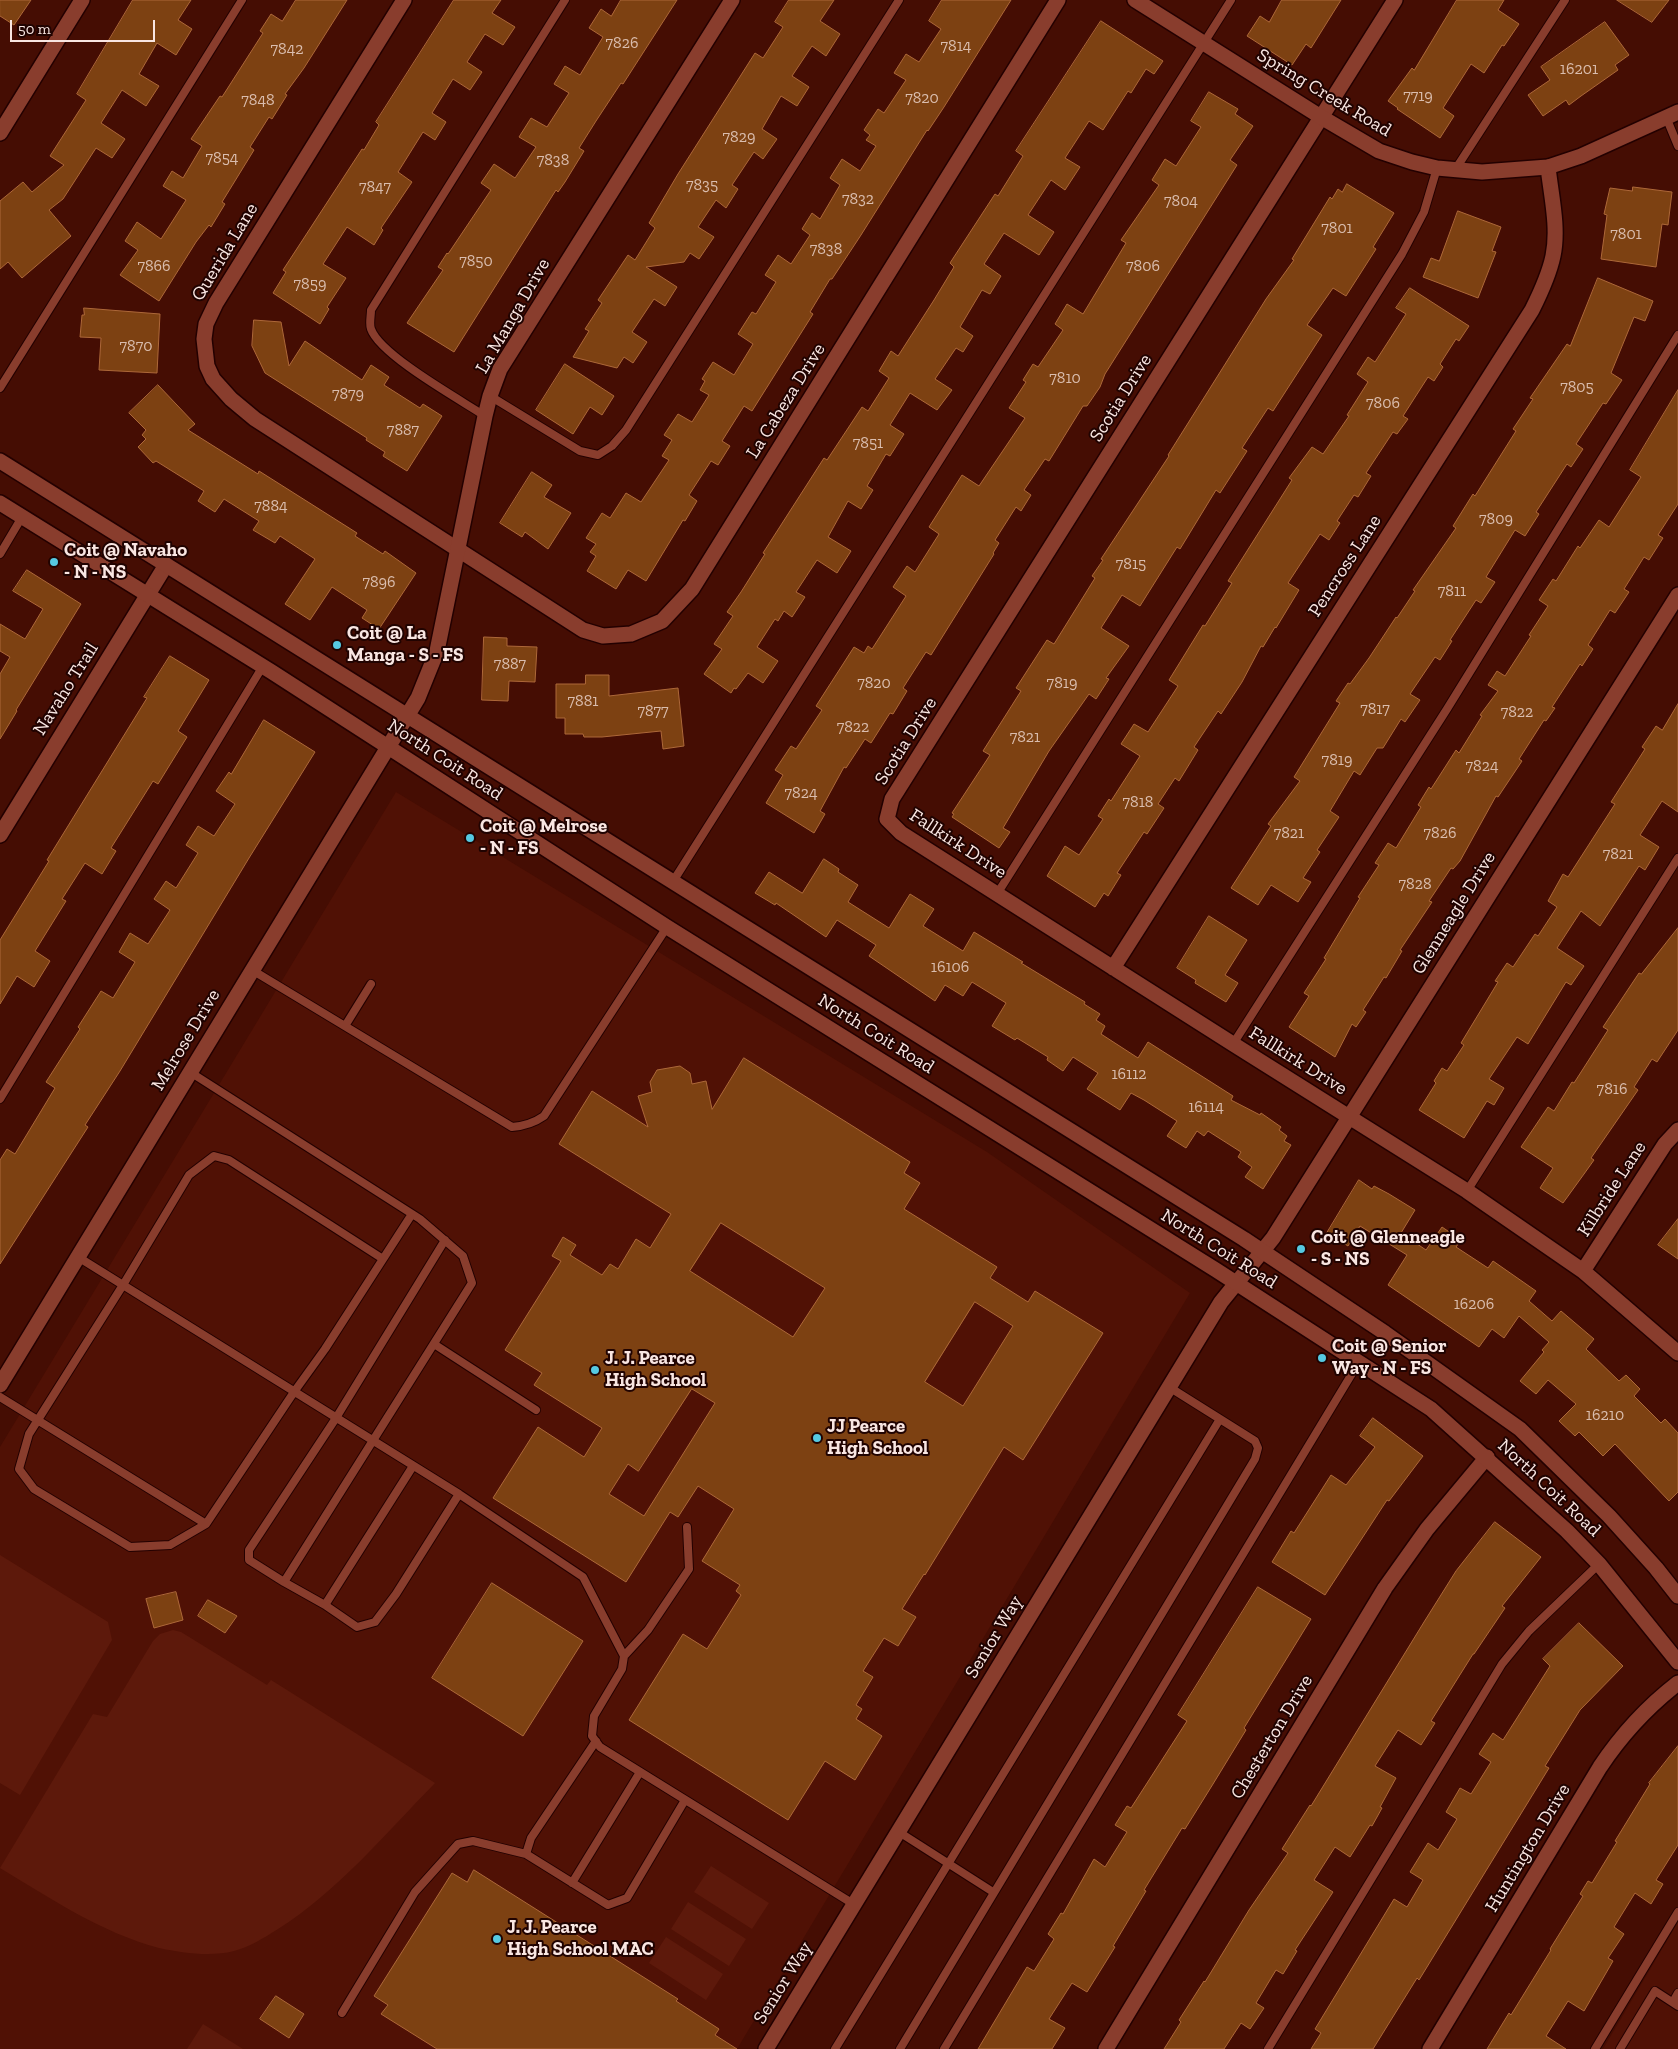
<!DOCTYPE html>
<style>
body{margin:0}
#map{position:relative;width:1678px;height:2049px;overflow:hidden;background:#450d03;font-family:"Zilla Slab",serif}
canvas{display:block}
.scale{position:absolute;left:10px;top:20px;width:145px;height:22px;box-sizing:border-box;border:2px solid #f9e6e2;border-top:0;padding-left:6px;font-size:15px;line-height:18px;white-space:nowrap;color:#f9e6e2;-webkit-text-stroke:4px #200301;paint-order:stroke}
</style>
<div id="map">
<canvas width="1678" height="2049"></canvas>
<div class="scale">50 m</div>
</div>
<script>
const ctx = document.querySelector('canvas').getContext('2d');
ctx.lineJoin = 'round';
function fillPath(path, color) { ctx.fillStyle = color; ctx.fill(path, 'evenodd'); }
function stroke(path, color, width, dash) { ctx.strokeStyle = color; ctx.lineWidth = width; ctx.lineCap = dash ? 'butt' : 'round'; ctx.setLineDash(dash || []); ctx.stroke(path); }
function label(font, color, halo, rows, align = 'center') {
  ctx.font = font + ' "Zilla Slab",serif'; ctx.lineWidth = 4; ctx.setLineDash([]); ctx.textBaseline = 'middle'; ctx.strokeStyle = halo; ctx.fillStyle = color; for (const [text, x, y, turn = 0] of rows) {
    ctx.save(); ctx.translate(x, y); ctx.rotate((+turn || 0) * Math.PI / 180); ctx.textAlign = isNaN(turn) ? turn : align; if (halo) ctx.strokeText(text, 0, 0); ctx.fillText(text, 0, 0); ctx.restore();
  }
}
fillPath(new Path2D(`
 M396,792L987,1152L1190,1293L737,2049H0V1447Z
 M1678,1922V2049H1603Z`), '#501105');
fillPath(new Path2D(`
 M0,1555L108,1622L112,1640L20,1795L0,1783Z
 M173,1630L181,1632L267,1685L271,1680L435,1783C385,1834 338,1891 278,1929C264,1938 249,1947 234,1951C211,1957 182,1953 159,1948C102,1933 50,1898 0,1868L93,1714L107,1717L153,1641L160,1634Z
 M711,1866L769,1903L752,1929L694,1892Z
 M688,1902L746,1939L729,1966L671,1929Z
 M666,1937L723,1974L706,2000L649,1963Z
 M203,2024L243,2049H187Z`), '#5d190b');
const building = new Path2D(`
 M0,0H31L14,25L0,16Z
 M133,0H191L178,20L192,29L176,55L157,43L139,74L159,86L146,106L122,90L101,123L125,139L112,158L96,148L63,199L49,210L71,236L22,278L8,262L0,269V201L23,182L32,192L64,165L50,156L86,100L77,94Z
 M296,0H347L304,68L285,94L287,95L272,119L269,117L250,147L254,150L222,202L225,204L211,227L209,225L196,242L159,301L120,275L138,250L125,241L137,222L161,239L186,200L163,186L172,171L183,178L202,146L191,139L220,96L222,97L263,33L260,31L271,14L282,21Z
 M454,0H501L492,13L515,27L503,45L485,34L467,62L482,72L470,90L453,79L432,113L446,122L435,140L423,132L398,172L412,182L381,228L383,230L374,245L347,227L323,264L346,278L327,307L329,309L320,324L273,293L286,272L283,270L362,149L364,150L379,125L376,122Z
 M621,0H677L623,84L621,83L596,121L579,148L584,151L565,182L558,192L556,190L454,352L407,323L443,270L438,267L447,253L448,254L491,190L481,183L494,164L515,178L536,147L519,137L531,118L547,127L569,93L554,84L565,66L580,75L603,37L589,28L601,9L611,16Z
 M789,0H834L820,21L840,34L826,56L812,46L792,76L809,87L797,106L781,96L762,129L777,139L763,159L754,152L732,185L738,189L726,208L716,200L698,227L714,237L699,259L690,253L684,262L646,267L677,287L665,306L654,299L632,332L647,342L633,363L624,357L617,368L573,357L589,331L585,329L602,303L598,300L628,255L635,260L655,228L649,223L678,174L755,53L763,58L783,27L775,22Z
 M942,0H1011L944,107L928,131L927,130L861,235L832,279H830L810,312L813,314L752,411L744,406L722,441L730,446L718,465L711,461L689,495L697,501L685,521L683,520L646,581L628,570L616,589L587,571L596,556L590,552L596,544L586,538L602,513L610,518L626,493L641,502L669,460L662,456L672,440L664,435L678,414L692,422L709,395L700,390L705,381L702,379L713,362L734,375L753,344L738,334L752,312L756,314L776,282L765,275L778,255L791,264L810,235L802,229L812,213L820,219L840,185L830,178L842,159L860,171L876,146L866,140L870,135L864,130L878,109L884,113L906,80L894,73L906,54L919,62L941,29L929,21Z
 M1282,0H1341L1311,48L1306,44L1292,65L1247,36L1260,16L1269,22Z
 M1457,0H1504L1498,10L1519,24L1504,46L1502,45L1484,73L1471,64L1443,108L1454,116L1440,138L1397,109L1398,108L1388,101L1412,68L1414,70Z
 M1617,0H1669L1652,22Z
 M1101,21L1163,61L1154,74L1146,69L1131,93L1128,91L1103,130L1089,121L1065,158L1080,167L1065,190L1051,180L1028,215L1054,232L1039,255L1004,233L984,264L1001,276L990,294L982,290L960,327L973,336L963,352L956,348L935,379L952,390L937,410L910,393L890,425L904,434L890,456L886,454L867,486L873,490L861,509L848,501L828,537L851,551L837,573L817,560L796,592L805,597L792,617L784,611L778,621L775,619L757,647L778,661L763,683L748,673L736,689L734,688L731,693L704,674L722,649L714,644L733,616L727,612L741,592L765,554L763,553L824,458L827,460L862,407L868,411L889,378L879,371L891,351L898,356L934,300L954,267L950,263L995,194L998,196L1023,156L1016,151Z
 M1605,22L1629,55L1615,65L1618,70L1581,96L1569,105L1566,100L1543,116L1528,95L1550,80L1541,67Z
 M1209,92L1238,109L1235,114L1253,126L1230,160L1237,165L1105,374L1100,387L1087,406H1083L1049,461L1045,459L1024,490L1031,495L1021,511L1016,507L995,540L999,543L993,553L994,554L931,655L926,652L903,688L907,691L893,714L890,713L871,743L865,739L846,768L844,767L820,811L825,814L814,833L766,803L783,775L775,770L791,746L796,749L822,710L816,706L854,647L864,653L868,646L872,649L906,596L893,587L907,566L915,572L939,534L929,527L962,475L979,486L1025,418L1009,408L1026,382L1023,380L1033,364L1038,367L1063,330L1055,324L1067,304L1083,314L1126,243L1121,240L1159,185L1152,180L1165,159L1176,166L1201,127L1191,121Z
 M1347,184L1394,213L1373,247L1376,249L1346,296L1333,288L1307,325L1322,335L1273,411L1268,408L1242,448L1247,451L1220,493L1216,490L1180,549L1177,547L1140,606L1122,595L1101,628L1129,646L1106,678L1109,679L1096,699L1089,694L1049,751L1003,828L1010,832L999,848L952,817L954,814L952,813L990,755L983,751L1021,691L1016,688L1047,640L1054,644L1095,578L1092,576L1103,560L1101,559L1169,456L1168,455L1266,299L1294,260L1292,259L1330,197L1332,199L1338,189L1342,192Z
 M1633,187L1672,192L1668,225L1662,224L1656,267L1601,259L1607,215L1604,214L1610,188L1632,191Z
 M1458,211L1501,227L1492,251L1496,252L1478,298L1423,277L1431,258L1439,261Z
 M1598,278L1653,301L1645,321L1634,317L1611,373L1622,380L1606,404L1603,403L1576,444L1583,449L1571,467L1567,464L1536,512L1539,514L1525,536L1515,530L1486,577L1495,582L1481,603L1476,600L1450,640L1452,641L1440,660L1435,657L1410,694L1420,700L1405,722L1401,719L1383,748H1377L1360,775L1354,771L1330,811L1339,817L1317,850L1320,852L1303,878L1311,882L1298,902L1271,885L1258,905L1231,888L1271,826L1268,824L1300,781L1294,777L1340,703L1336,701L1348,683L1350,684L1369,658L1396,617L1397,618L1415,591L1413,590L1456,528L1453,526L1473,494L1475,496L1516,431L1513,429L1533,399L1530,398L1567,344L1570,346Z
 M1410,288L1469,326L1459,341L1456,339L1440,364L1443,367L1434,381L1428,377L1403,416L1408,419L1397,434L1393,432L1366,473L1371,476L1358,497L1354,495L1337,521L1340,523L1329,540L1320,534L1288,583L1299,590L1276,628L1275,627L1263,647L1261,646L1242,682L1221,714L1218,711L1194,747L1198,750L1179,781L1175,778L1158,804L1164,808L1147,834L1144,832L1117,873L1121,875L1108,896L1104,893L1095,907L1047,876L1065,846L1079,855L1103,819L1098,816L1109,799L1111,801L1140,756L1121,744L1134,724L1148,732L1178,686L1169,680L1203,625L1205,626L1232,583L1228,581L1292,480L1289,478L1312,447L1323,454L1349,416L1347,415L1368,382L1357,374L1368,357L1375,362L1406,314L1396,308Z
 M84,308L160,314L157,373L99,370L101,338L80,337L82,315H84Z
 M254,320L281,322L289,366L305,341L362,380L371,365L389,377L384,385L420,408L423,404L442,416L407,471L383,456L385,452L366,440L367,438L265,373L252,346Z
 M565,364L614,396L602,415L590,407L573,434L536,410Z
 M158,385L195,424L188,430L258,474L259,471L357,533L355,536L383,554L385,551L416,573L379,629L362,618L367,610L332,587L310,620L285,604L315,559L280,536L275,543L253,530L259,521L224,499L215,512L198,501L204,491L156,461L153,463L138,447L146,439L142,435L146,430L129,413Z
 M1678,390V504L1658,535L1663,538L1649,560L1644,557L1624,589L1629,592L1615,613L1610,610L1588,645L1593,649L1582,666L1580,664L1552,707L1555,708L1546,721L1544,720L1519,759L1522,761L1498,797L1496,796L1460,861L1453,869L1451,868L1429,901L1432,902L1400,950L1402,951L1386,978L1384,977L1363,1010L1366,1012L1356,1027L1352,1024L1335,1057L1289,1027L1309,996L1304,993L1326,959L1324,958L1360,898L1358,897L1379,865L1375,863L1388,843L1396,848L1421,807L1418,805L1429,787L1431,789L1456,750L1459,753L1482,716L1480,715L1498,691L1488,685L1497,671L1505,676L1531,636L1529,635L1548,606L1539,600L1553,579L1556,581L1578,546L1580,548L1599,520L1609,527L1641,477L1630,470Z
 M532,472L552,485L544,497L571,513L548,549L525,532L522,537L500,523Z
 M27,570L81,604L16,710L17,711L0,739V674L10,657L0,651V624L25,639L43,609L13,591Z
 M484,637L507,638V646L537,647L535,682L509,681L508,701L482,700Z
 M170,656L209,680L178,731L187,737L158,784L153,781L111,848L116,851L102,874L85,863L62,899L66,901L35,951L50,961L34,987L17,976L0,1004V940L49,861L47,860L147,698L144,697Z
 M586,675H609V696L678,688L684,746L663,749L661,731L602,737H584L583,734H565V718H556V684H585Z
 M1678,704V812L1662,801L1640,835L1659,847L1645,870L1639,866L1600,926L1581,911L1557,948L1584,966L1571,985L1566,982L1528,1044L1517,1037L1489,1079L1504,1088L1494,1105L1487,1101L1464,1138L1419,1110L1436,1083L1434,1081L1442,1068L1447,1071L1464,1045L1461,1043L1498,982L1495,981L1507,963L1513,967L1535,934L1538,936L1557,907L1548,901L1563,874L1568,877L1615,804L1611,802L1645,749L1642,747L1656,726L1662,730Z
 M264,720L315,752L249,858L120,1071L85,1125L88,1127L0,1264V1160L7,1149L15,1154L55,1088L46,1082L80,1029L78,1027L101,991L113,998L135,962L119,952L130,933L148,944L170,910L154,899L166,881L176,888L198,853L186,845L198,826L214,836L235,804L216,791L229,772L231,774Z
 M824,859L839,869L838,872L858,885L848,902L889,928L910,894L934,909L923,926L963,951L974,932L1023,962L1021,963L1085,1002L1084,1004L1100,1014L1096,1020L1105,1026L1101,1034L1138,1058L1148,1042L1233,1096L1231,1100L1260,1115L1261,1113L1281,1127L1279,1130L1287,1136L1284,1141L1291,1145L1263,1189L1245,1177L1252,1167L1238,1157L1241,1152L1208,1131L1204,1136L1197,1131L1186,1148L1167,1136L1177,1121L1144,1100L1131,1093L1120,1110L1087,1089L1098,1073L1073,1057L1063,1071L1047,1060L1048,1057L1017,1038L1015,1040L992,1026L1006,1003L972,982L963,996L945,985L935,1001L869,956L876,945L837,920L826,937L776,903L775,905L755,893L769,872L802,893Z
 M1209,916L1247,940L1225,975L1238,983L1226,1002L1195,983L1196,980L1177,968Z
 M1678,928V1030L1657,1062L1652,1059L1634,1087L1638,1090L1591,1158L1594,1160L1584,1174L1563,1203L1540,1188L1553,1168L1521,1147L1548,1107L1554,1111L1572,1082L1574,1083L1608,1030L1603,1027L1639,973L1641,974Z
 M744,1058L910,1162L904,1173L920,1183L904,1209L997,1267L990,1278L1028,1302L1035,1291L1103,1333L1023,1460L1004,1447L925,1575L924,1574L902,1609L916,1617L898,1646L884,1638L863,1671L873,1677L856,1705L862,1709L856,1719L882,1736L855,1780L825,1761L788,1820L629,1720L683,1634L707,1649L741,1595L736,1591L740,1585L702,1561L734,1509L698,1486L678,1517L670,1512L626,1582L493,1498L538,1427L584,1457L602,1428L534,1385L542,1373L505,1350L561,1261L552,1256L563,1237L576,1245L570,1255L602,1275L610,1264L618,1269L636,1239L650,1248L671,1214L559,1144L592,1091L648,1127L638,1096L652,1092L650,1082L657,1070L680,1066L690,1073L692,1084L706,1081L712,1109ZM721,1223L825,1288L793,1337L690,1271ZM975,1302L1013,1326L963,1406L925,1382ZM692,1389L715,1403L644,1516L609,1494L628,1464L638,1471Z
 M1359,1180L1372,1189L1374,1186L1389,1194L1415,1210L1401,1233L1426,1250L1442,1227L1461,1240L1456,1247L1488,1268L1493,1261L1536,1291L1529,1301L1552,1321L1561,1311L1594,1339L1586,1349L1619,1381L1626,1375L1640,1389L1634,1396L1661,1423L1665,1419L1678,1433V1492L1669,1501L1615,1444L1603,1456L1579,1432L1575,1436L1559,1421L1576,1404L1548,1380L1536,1394L1520,1381L1544,1352L1542,1350L1549,1342L1519,1316L1504,1338L1492,1329L1479,1347L1388,1285L1407,1255L1360,1226L1348,1246L1327,1233Z
 M1678,1219V1259L1658,1245Z
 M1373,1418L1423,1456L1389,1501L1387,1500L1325,1595L1272,1562L1291,1531L1294,1533L1331,1475L1346,1485L1375,1447L1360,1436Z
 M1495,1522L1541,1557L1502,1606L1505,1608L1474,1654H1473L1431,1721L1435,1723L1421,1745L1398,1730L1375,1766L1396,1778L1380,1807L1382,1808L1372,1826L1370,1825L1350,1857L1335,1847L1314,1880L1333,1892L1295,1950L1297,1951L1283,1974L1276,1970L1256,2003L1264,2008L1250,2029L1241,2023L1224,2049H1164L1181,2022L1179,2020L1204,1981L1205,1982L1249,1910L1288,1853L1282,1849L1310,1805L1311,1806L1424,1622L1456,1571Z
 M492,1583L583,1641L523,1736L432,1678Z
 M1258,1587L1311,1619L1244,1728L1246,1730L1213,1784L1185,1829L1182,1828L1144,1890L1146,1891L1113,1946L1115,1947L1087,1992L1072,1983L1049,2019L1065,2028L1052,2049H978L1027,1967L1034,1971L1054,1939L1048,1934L1061,1913L1063,1914L1094,1859L1105,1867L1127,1832L1115,1825L1127,1806L1131,1808L1187,1721L1178,1715Z
 M176,1592L183,1620L154,1628L146,1599Z
 M208,1600L237,1616L225,1633L198,1616Z
 M1579,1623L1623,1666L1580,1710L1545,1766L1549,1768L1419,1980L1417,1978L1373,2049H1311L1321,2033L1315,2029L1394,1899L1407,1907L1423,1880L1410,1872L1428,1843L1438,1850L1457,1819L1446,1812L1460,1788L1471,1794L1491,1762L1479,1754L1493,1733L1503,1740L1550,1666L1543,1659Z
 M1678,1746V1845L1656,1880L1663,1884L1651,1904L1635,1893L1614,1927L1624,1934L1608,1958L1613,1961L1584,2011L1568,2001L1546,2036L1566,2049H1487L1509,2013L1511,2015L1551,1950L1550,1949L1583,1896L1580,1894L1588,1881L1592,1883L1617,1842L1615,1841L1650,1784L1649,1783Z
 M474,1870L678,1999L676,2001L719,2029L715,2035L737,2049H437L381,2014L388,2005L374,1996L452,1873L467,1882Z
 M276,1996L304,2014L289,2038L260,2019Z`);
fillPath(building, '#7d4112');
stroke(building, '#ad6839', 1);
const lane = new Path2D(`
 M1666,117L1678,146
 M1455,170L1565,0
 M0,388L242,0
 M490,396L580,451L598,455L612,446L626,430L899,0
 M485,416C459,399 380,355 371,329C369,324 371,316 371,310L565,0
 M0,554L22,517
 M672,883L1231,0
 M997,894L1402,254L1424,212L1437,168
 M252,970L512,1127C525,1126 534,1123 544,1116L667,927
 M345,1026L371,984
 M1233,1044L1447,709L1678,335
 M190,1072L420,1219L463,1256L472,1283L284,1582L325,1605L413,1466
 M0,1099L263,666
 M1467,1191L1678,858
 M78,1257L459,1494L583,1577L624,1656L622,1669L594,1716L592,1736L600,1747L855,1905
 M383,1259L229,1160L214,1156L189,1175L123,1285L29,1434L19,1469L34,1489L130,1547L170,1545L206,1524L294,1392L325,1349L412,1214
 M434,1344L536,1410
 M1169,1387L1220,1419
 M0,1397L206,1524
 M284,1582L249,1560V1550L336,1418L445,1240
 M325,1605L357,1627L375,1622L396,1594L459,1494
 M624,1656L648,1630L689,1569L687,1527
 M596,1741L531,1838L526,1854L608,1905L627,1898L685,1800
 M899,1832L993,1892
 M572,1883L640,1772
 M1673,2002L1678,1993
 M342,2013L415,1892L458,1844L473,1841L526,1854
 M835,2049L1220,1419L1255,1441L1258,1448L1255,1459L900,2049
 M944,2049L1359,1362
 M1268,2049L1502,1664L1529,1631L1599,1564
 M1595,2049L1678,1912
 M1620,2049L1655,1991L1678,2006`);
const street = new Path2D(`
 M404,0L216,303L206,324L204,339L207,366L213,379L231,399L255,419L583,630L603,636L631,634L662,621L692,589L1058,0
 M1395,0L892,799L887,819L901,833L1233,1044L1467,1191L1583,1271L1678,1353
 M0,133L82,0
 M0,835L166,565
 M1113,968L1532,310C1541,292 1549,275 1553,256C1559,228 1551,195 1548,167
 M1583,1271L1665,1144L1678,1130
 M766,2049L1221,1302L1273,1238L1678,595
 M1106,2049L1385,1588L1427,1529L1487,1457
 M1430,2049L1600,1767C1622,1734 1647,1707 1678,1683`);
const secondary = new Path2D(`
 M1135,0L1321,117L1379,151L1412,162L1437,168L1482,172L1548,167L1581,156L1678,112
 M0,461L1244,1239L1385,1333L1520,1429L1609,1516L1656,1568L1678,1596
 M0,503L272,672L667,927L1216,1270L1431,1409L1567,1531L1599,1564L1678,1662
 M0,1385L418,698L437,651L485,416L490,396L500,369L732,0`);
stroke(lane, '#230000', 10);
stroke(street, '#230000', 18);
stroke(secondary, '#230000', 18);
stroke(lane, '#893d2d', 8);
stroke(street, '#893d2d', 15);
stroke(secondary, '#893d2d', 15);
for (const [x, y, r, color] of [
 [54,562,5,"#56c9e1"],
 [337,645,5,"#56c9e1"],
 [470,838,5,"#56c9e1"],
 [1301,1249,5,"#56c9e1"],
 [1322,1358,5,"#56c9e1"],
 [595,1370,5,"#56c9e1"],
 [817,1438,5,"#56c9e1"],
 [497,1939,5,"#56c9e1"]
]) { const dot = new Path2D(); dot.arc(x, y, r, 0, 2 * Math.PI); ctx.fillStyle = color; ctx.fill(dot); stroke(dot, '#200301', 2); }
label('16px', '#dabdae', null, [
 ["7826",622,43],
 ["7814",956,46],
 ["7842",287,49],
 ["16201",1579,69],
 ["7719",1418,96],
 ["7820",922,98],
 ["7848",258,100],
 ["7829",739,137],
 ["7854",222,158],
 ["7838",553,160],
 ["7835",702,185],
 ["7847",375,187],
 ["7832",858,199],
 ["7804",1181,201],
 ["7801",1337,228],
 ["7801",1626,234],
 ["7838",826,249],
 ["7850",476,261],
 ["7866",154,266],
 ["7806",1143,266],
 ["7859",310,284],
 ["7870",136,346],
 ["7810",1065,378],
 ["7805",1577,387],
 ["7879",348,394],
 ["7806",1383,403],
 ["7887",403,430],
 ["7851",868,443],
 ["7884",271,506],
 ["7809",1496,519],
 ["7815",1131,564],
 ["7896",379,582],
 ["7811",1452,591],
 ["7887",510,664],
 ["7820",874,683],
 ["7819",1062,683],
 ["7881",583,701],
 ["7817",1375,709],
 ["7877",653,711],
 ["7822",1517,712],
 ["7822",853,727],
 ["7821",1025,737],
 ["7819",1337,760],
 ["7824",1482,766],
 ["7824",801,793],
 ["7818",1138,802],
 ["7821",1289,833],
 ["7826",1440,833],
 ["7821",1618,854],
 ["7828",1415,884],
 ["16106",950,967],
 ["16112",1129,1074],
 ["7816",1612,1089],
 ["16114",1206,1107],
 ["16206",1474,1304],
 ["16210",1605,1415]
]);
label('19px', '#f9e6e2', '#200301', [
 ["Spring Creek Road",1324,93,31],
 ["Querida Lane",225,252,-59],
 ["La Manga Drive",513,316,-60],
 ["Scotia Drive",1121,398,-58],
 ["La Cabeza Drive",786,401,-58],
 ["Pencross Lane",1345,566,-57],
 ["Navaho Trail",66,689,-58],
 ["Scotia Drive",906,741,-58],
 ["North Coit Road",445,760,33],
 ["Fallkirk Drive",958,844,33],
 ["Glenneagle Drive",1454,913,-58],
 ["North Coit Road",876,1034,32],
 ["Melrose Drive",186,1040,-59],
 ["Fallkirk Drive",1298,1061,32],
 ["Kilbride Lane",1612,1189,-57],
 ["North Coit Road",1219,1249,32],
 ["North Coit Road",1549,1488,43],
 ["Senior Way",994,1637,-59],
 ["Chesterton Drive",1272,1737,-59],
 ["Huntington Drive",1528,1848,-59],
 ["Senior Way",783,1983,-58]
]);
label('bold 19px', '#f9e6e2', '#200301', [
 ["Coit @ Navaho",64,551],
 ["- N - NS",64,573],
 ["Coit @ La",347,634],
 ["Manga - S - FS",347,656],
 ["Coit @ Melrose",480,827],
 ["- N - FS",480,849],
 ["Coit @ Glenneagle",1311,1238],
 ["- S - NS",1311,1260],
 ["Coit @ Senior",1332,1347],
 ["Way - N - FS",1332,1369],
 ["J. J. Pearce",605,1359],
 ["High School",605,1381],
 ["JJ Pearce",827,1427],
 ["High School",827,1449],
 ["J. J. Pearce",507,1928],
 ["High School MAC",507,1950]
], 'left');
</script>
